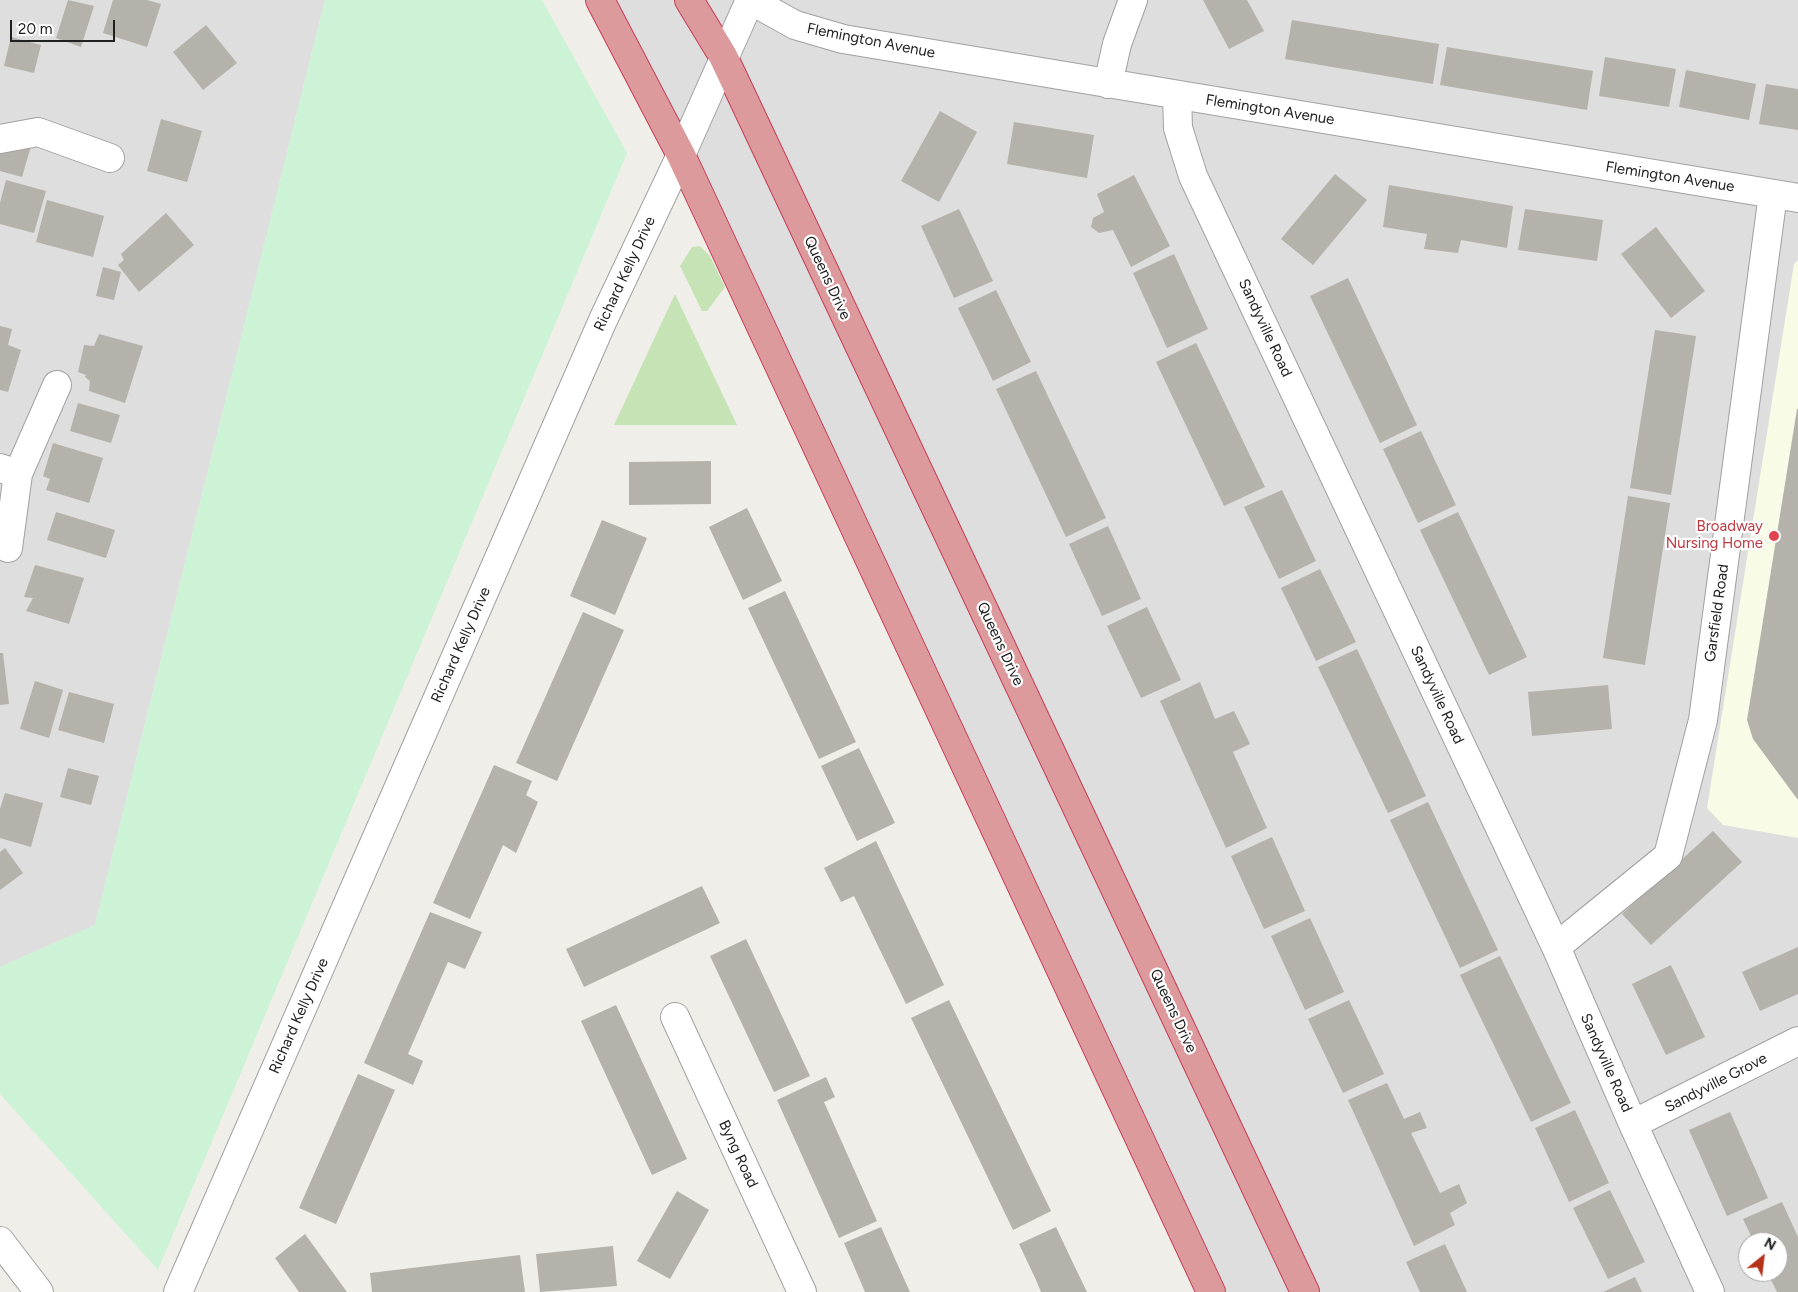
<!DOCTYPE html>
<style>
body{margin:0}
#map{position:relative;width:1798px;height:1292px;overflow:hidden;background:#f0eee8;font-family:Figtree,sans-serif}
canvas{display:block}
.north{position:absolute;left:1738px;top:1232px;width:50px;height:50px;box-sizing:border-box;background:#fff;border:1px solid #a6a6a6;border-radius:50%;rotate:29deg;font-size:14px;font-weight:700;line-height:20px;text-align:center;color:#202020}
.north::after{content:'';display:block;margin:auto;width:18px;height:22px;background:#b7321a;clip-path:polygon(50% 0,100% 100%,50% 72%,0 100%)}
.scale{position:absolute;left:10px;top:20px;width:105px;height:22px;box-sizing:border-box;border:2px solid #202020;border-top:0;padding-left:6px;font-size:15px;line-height:18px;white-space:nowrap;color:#202020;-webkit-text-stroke:4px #fff;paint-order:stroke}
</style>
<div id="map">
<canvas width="1798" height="1292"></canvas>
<div class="north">N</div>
<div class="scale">20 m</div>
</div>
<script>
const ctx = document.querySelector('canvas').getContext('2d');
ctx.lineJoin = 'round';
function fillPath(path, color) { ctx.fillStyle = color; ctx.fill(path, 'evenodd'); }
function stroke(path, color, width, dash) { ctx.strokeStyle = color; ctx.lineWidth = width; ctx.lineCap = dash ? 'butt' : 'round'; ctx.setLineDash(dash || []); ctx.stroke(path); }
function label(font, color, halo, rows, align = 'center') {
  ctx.font = font + ' Figtree,sans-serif'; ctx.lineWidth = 4.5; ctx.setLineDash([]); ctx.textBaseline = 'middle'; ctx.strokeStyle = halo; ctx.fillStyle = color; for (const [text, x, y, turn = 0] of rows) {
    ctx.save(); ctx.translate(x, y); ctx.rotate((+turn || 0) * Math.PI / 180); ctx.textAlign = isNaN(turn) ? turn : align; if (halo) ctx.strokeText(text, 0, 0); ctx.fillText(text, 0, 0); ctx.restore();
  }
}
fillPath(new Path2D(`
 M0,0H325L95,925L0,967Z
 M600,0H1798V1292H1211ZM1748,1242H1778V1272H1748Z`), '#dedede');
fillPath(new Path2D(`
 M1798,260V838L1723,825L1707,808L1794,264Z`), '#f8fbe5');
fillPath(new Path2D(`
 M700,246L710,256L725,287L707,311H702L680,266L692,247Z
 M675,294L737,425H614Z`), '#c5e3b5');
fillPath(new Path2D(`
 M325,0H542L627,153L158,1270L0,1094V967L95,925Z`), '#ccf3d5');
fillPath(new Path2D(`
 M68,0L94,6L81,47L56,38Z
 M113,0H147L161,4L147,47L103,33Z
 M1203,0H1247L1264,31L1229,49Z
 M1292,20L1439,44L1433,84L1285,59Z
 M206,25L237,63L203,90L173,52Z
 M11,37L41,45L34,73L4,66Z
 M1447,47L1593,71L1587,110L1440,85Z
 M1605,57L1676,69L1669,107L1599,96Z
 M1686,70L1756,84L1749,120L1679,107Z
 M1766,84L1798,89V130L1759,124Z
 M940,111L977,132L939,202L901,181Z
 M161,119L202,131L187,182L147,171Z
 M1014,122L1094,135L1087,178L1007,164Z
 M0,144L31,146L22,177L0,171Z
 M1335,174L1367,200L1313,265L1281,239Z
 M1134,175L1170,246L1131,267L1113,230L1099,233L1091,227L1093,218L1104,212L1097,194Z
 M6,180L46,191L34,233L0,224V203Z
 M1389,185L1513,206L1507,248L1461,240L1458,253L1424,249L1427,234L1383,227Z
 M47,200L104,216L93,257L36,242Z
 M959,209L993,281L954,298L921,226Z
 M1525,209L1603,220L1597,261L1518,250Z
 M166,213L194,245L139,292L118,265L124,260L121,254Z
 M1656,227L1705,291L1671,318L1621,254Z
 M1174,254L1208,329L1167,348L1133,273Z
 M103,267L121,272L114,300L96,296Z
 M1348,278L1417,425L1380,443L1310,296Z
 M996,290L1031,362L993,381L958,308Z
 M0,326L12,329L8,345L21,350L8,392L0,390Z
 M1655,330L1696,336L1671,495L1630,488Z
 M99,334L143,346L125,403L89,391L90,381L85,377L86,375L78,372L84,345L94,346Z
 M1196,343L1265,487L1224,506L1156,362Z
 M1036,371L1106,518L1066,537L996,389Z
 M78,403L120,415L111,443L70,431Z
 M1797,409H1798V800L1753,739L1747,720Z
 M1421,431L1456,505L1418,523L1383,449Z
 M53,443L103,458L89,503L46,490L50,479L43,476Z
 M711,461V504L629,505V462Z
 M1282,490L1316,561L1279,579L1244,507Z
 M1628,496L1670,503L1645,665L1603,658Z
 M747,508L782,581L743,600L709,527Z
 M56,512L115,530L106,558L47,540Z
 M1458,512L1527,657L1489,675L1420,530Z
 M602,520L647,538L615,615L570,596Z
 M1108,526L1141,599L1102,616L1069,544Z
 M35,565L84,578L69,624L26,611L33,598L24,597Z
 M1320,569L1356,642L1316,661L1281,588Z
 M785,591L856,742L819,759L748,608Z
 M1147,607L1181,680L1141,698L1107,626Z
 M583,612L624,630L557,781L516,763Z
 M1357,649L1426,796L1388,813L1318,667Z
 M0,653H3L9,704L0,705Z
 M35,681L63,690L49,738L20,729Z
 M1200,682L1215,719L1234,711L1250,744L1233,752L1267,828L1226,848L1160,701Z
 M1608,685L1612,729L1532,736L1528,692Z
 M69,692L114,704L104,743L58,730Z
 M859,748L895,823L857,841L821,766Z
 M494,765L532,781L526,795L538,802L516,853L503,845L470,919L433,903Z
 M68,768L99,776L91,805L60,797Z
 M5,793L43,803L31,847L0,838V809Z
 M1428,802L1498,950L1460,968L1390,820Z
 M1713,831L1742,862L1651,945L1622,914Z
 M1272,837L1305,911L1264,929L1231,856Z
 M876,841L944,985L906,1004L854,896L841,902L824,868Z
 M5,848L23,873L0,890V852Z
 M702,886L720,923L584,987L566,949Z
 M430,912L482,932L465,969L448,962L408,1054L423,1061L413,1085L364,1063Z
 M1310,918L1344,992L1305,1010L1271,936Z
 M746,939L810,1076L774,1092L710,956Z
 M1798,947V994L1760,1011L1742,972Z
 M1500,956L1571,1103L1531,1122L1460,975Z
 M1671,965L1705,1037L1666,1055L1632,984Z
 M949,1000L1051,1211L1013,1230L911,1018Z
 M1349,1000L1384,1074L1343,1093L1308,1019Z
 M616,1005L687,1159L652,1175L581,1021Z
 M358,1074L395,1090L336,1224L299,1208Z
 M826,1077L835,1097L824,1102L877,1221L839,1238L777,1100Z
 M1387,1083L1404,1119L1420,1112L1427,1128L1411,1133L1440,1193L1459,1184L1467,1203L1450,1213L1455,1225L1414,1246L1348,1100Z
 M1575,1110L1609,1183L1569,1202L1535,1128Z
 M1730,1112L1768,1198L1727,1216L1689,1130Z
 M1610,1190L1645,1262L1608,1279L1573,1208Z
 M677,1191L709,1210L670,1279L637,1261Z
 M1782,1202L1798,1237V1292H1777L1767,1272H1778V1242H1754L1743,1219Z
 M881,1227L896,1261L910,1292H865L844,1243Z
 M1056,1227L1073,1263L1087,1292H1041L1036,1280L1019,1244Z
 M305,1234L347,1292H299L275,1258Z
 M1445,1244L1467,1292H1420L1406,1262Z
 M613,1246L617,1286L540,1292L536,1254Z
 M520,1255L525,1292H372L370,1273Z
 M1635,1277L1642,1292H1603Z`), '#b5b1ab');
const street = new Path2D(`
 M750,0L795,25L843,39L1798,198
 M1108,84L1117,44L1133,0
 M1177,95L1178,128L1193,176L1556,947L1633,1124L1710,1292
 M0,139L38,132L110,158
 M0,468L18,474L57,385
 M8,548L18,474
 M1556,947L1668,856L1703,720L1773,194
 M675,1017L802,1292
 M1633,1124L1798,1041
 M0,1241L39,1292
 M178,1292L603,320L681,155L750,0`);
const highway = new Path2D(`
 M600,0L681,155L1211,1292
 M689,0L723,56L1305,1292`);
stroke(street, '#a1a1a1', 30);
stroke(highway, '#c63d57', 30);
stroke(street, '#fff', 28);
stroke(highway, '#dd9a9c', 28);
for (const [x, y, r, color] of [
 [1774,536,6,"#e0444e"]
]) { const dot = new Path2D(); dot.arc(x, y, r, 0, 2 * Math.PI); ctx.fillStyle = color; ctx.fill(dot); stroke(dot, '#fff', 2); }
label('15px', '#202020', '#fff', [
 ["Flemington Avenue",871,41,11],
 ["Flemington Avenue",1270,110,9],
 ["Flemington Avenue",1670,177,9],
 ["Richard Kelly Drive",625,274,-65],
 ["Queens Drive",827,278,65],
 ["Sandyville Road",1265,328,65],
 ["Garsfield Road",1717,613,-82],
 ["Queens Drive",1000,644,65],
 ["Richard Kelly Drive",461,645,-66],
 ["Sandyville Road",1437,695,65],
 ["Queens Drive",1173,1011,65],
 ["Richard Kelly Drive",299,1016,-66],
 ["Sandyville Road",1606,1063,66],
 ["Sandyville Grove",1716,1083,-27],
 ["Byng Road",738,1154,65]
]);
label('15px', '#be3a42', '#fff', [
 ["Broadway",1763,527],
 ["Nursing Home",1763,544]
], 'right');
</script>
